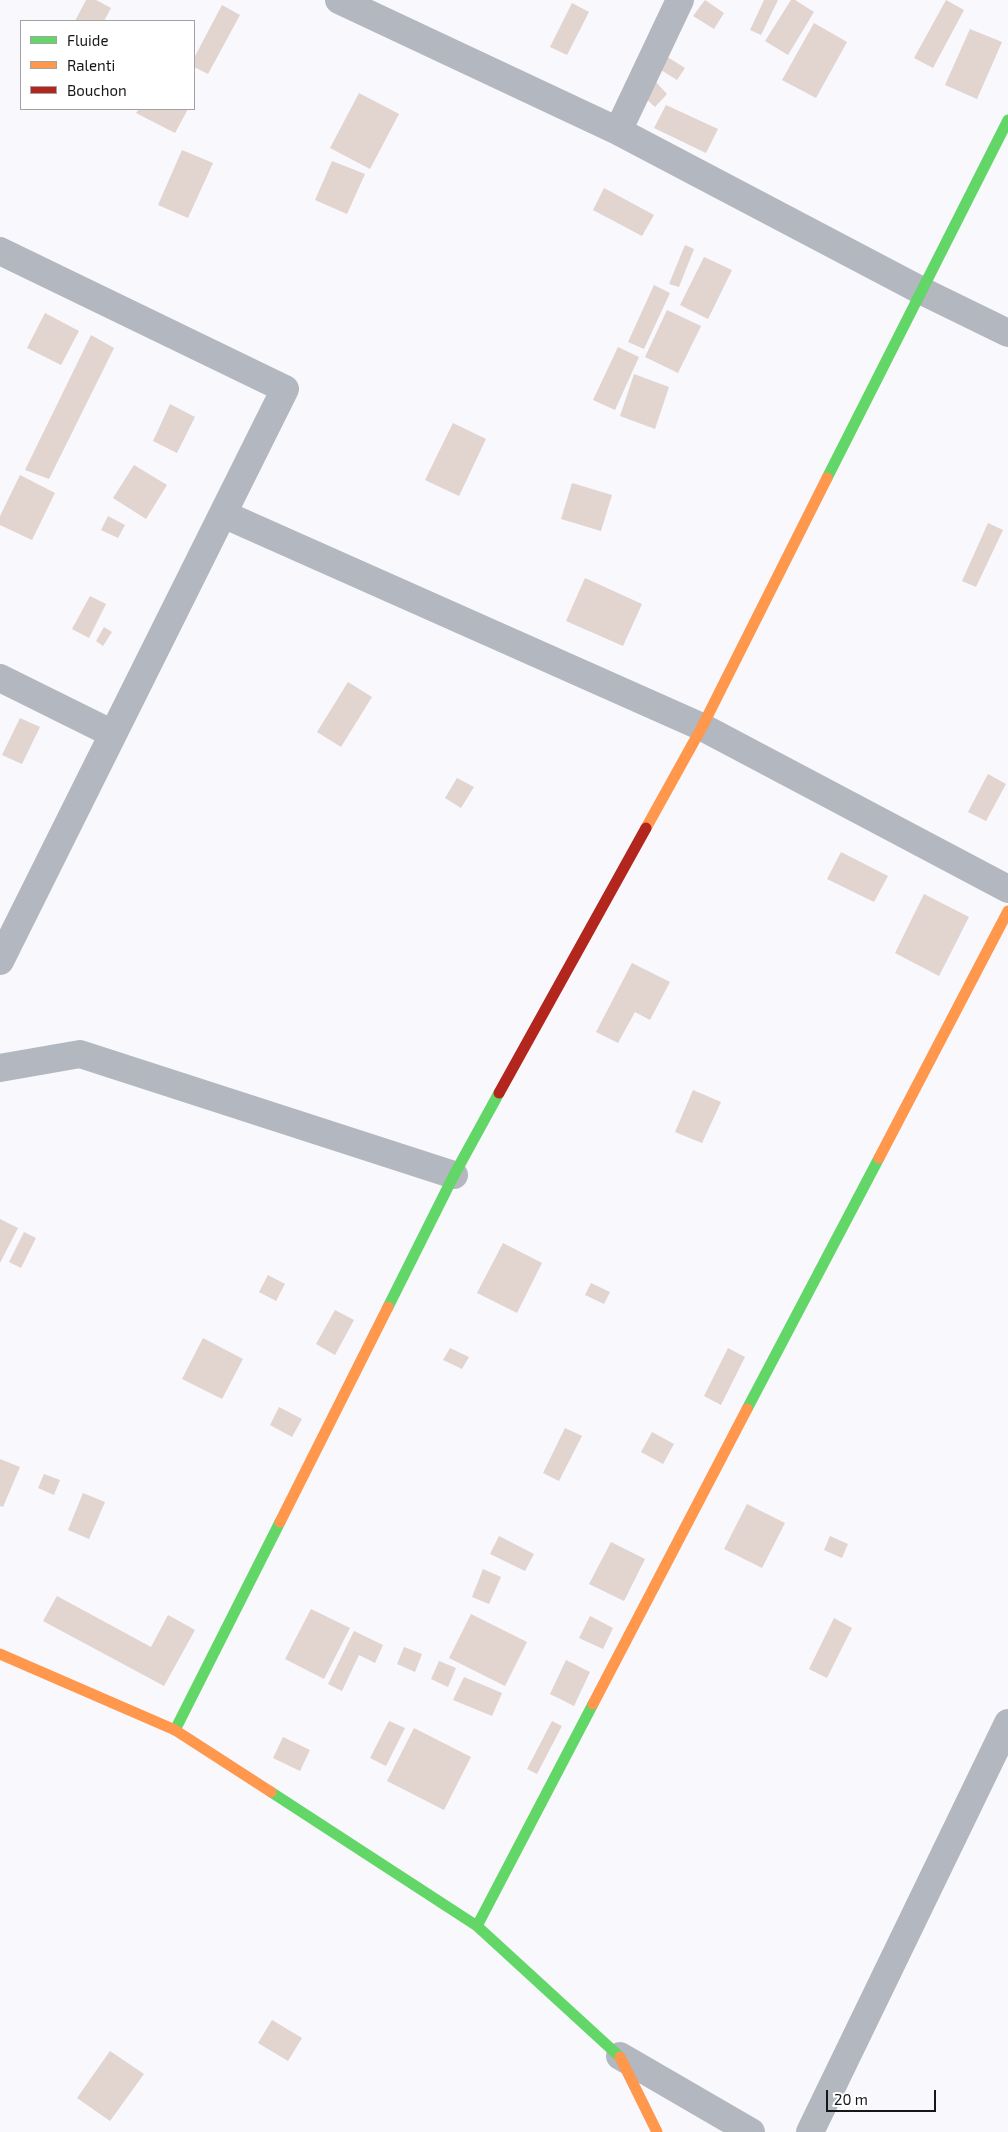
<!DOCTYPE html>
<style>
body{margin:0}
#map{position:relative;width:1008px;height:2132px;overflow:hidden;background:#f8f8fd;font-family:"Exo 2",sans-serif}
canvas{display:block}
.legend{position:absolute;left:20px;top:20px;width:175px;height:90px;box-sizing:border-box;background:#fff;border:1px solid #a2a2a3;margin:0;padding:6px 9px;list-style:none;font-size:15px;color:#17171a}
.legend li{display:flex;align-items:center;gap:10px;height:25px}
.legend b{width:25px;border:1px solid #a2a2a3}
.scale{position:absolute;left:826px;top:2090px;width:110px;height:22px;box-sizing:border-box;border:2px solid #17171a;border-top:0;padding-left:6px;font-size:15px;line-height:18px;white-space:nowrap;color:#17171a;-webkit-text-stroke:4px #fff;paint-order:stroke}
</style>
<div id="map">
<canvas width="1008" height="2132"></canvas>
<ul class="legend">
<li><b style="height:6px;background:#63d668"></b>Fluide</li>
<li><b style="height:6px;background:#ff974d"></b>Ralenti</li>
<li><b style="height:6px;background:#b3261e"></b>Bouchon</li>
</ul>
<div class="scale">20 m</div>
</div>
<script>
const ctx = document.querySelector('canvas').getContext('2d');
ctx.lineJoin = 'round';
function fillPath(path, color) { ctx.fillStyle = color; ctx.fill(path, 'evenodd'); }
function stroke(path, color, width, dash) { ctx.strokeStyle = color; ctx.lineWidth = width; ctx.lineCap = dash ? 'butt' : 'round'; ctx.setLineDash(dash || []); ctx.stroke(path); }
fillPath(new Path2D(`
 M86,0H96L111,8L104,21H75Z
 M705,0L724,13L714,29L693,16Z
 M764,0H778L761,35L750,30Z
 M791,0H795L814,12L788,55L765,41Z
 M946,0L964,10L933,68L914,58Z
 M572,3L589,12L567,55L550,47Z
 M222,5L240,15L208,74L194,67V58Z
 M814,23L847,42L816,98L782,80Z
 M970,29L1002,42L977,99L945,85Z
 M661,53L685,68L677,80L653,65Z
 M656,82L667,94L655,107L643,96Z
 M359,93L399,114L370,169L330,148Z
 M666,105L718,129L706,153L654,128Z
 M139,109H188L175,133L136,113Z
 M182,150L213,163L188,218L158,205Z
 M332,161L365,174L347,214L315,200Z
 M604,188L654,215L642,236L593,210Z
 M685,245L694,249L679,287L669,284Z
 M704,257L732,270L708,319L680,305Z
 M654,285L670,293L644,349L628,342Z
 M667,310L701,326L678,373L645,357Z
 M45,313L79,331L61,365L27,348Z
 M91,335L114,348L49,479L25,470Z
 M618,347L639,357L615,410L593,400Z
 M634,374L669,387L655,429L620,416Z
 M170,404L195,417L177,453L153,441Z
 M453,423L486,439L459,496L425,480Z
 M134,465L167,485L146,519L113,498Z
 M20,475L55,493L32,540L0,525V516Z
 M572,483L612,495L601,531L561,519Z
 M108,516L125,525L118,538L101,530Z
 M988,523L1003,530L976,587L962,581Z
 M585,578L642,604L623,646L566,621Z
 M90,596L106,604L89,638L72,629Z
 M104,627L112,632L103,646L96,641Z
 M348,682L372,697L341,747L317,732Z
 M20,718L40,727L22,764L2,755Z
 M988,774L1006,784L986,821L968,812Z
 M457,778L474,787L461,808L445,798Z
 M841,852L888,876L874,902L827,879Z
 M924,894L969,917L939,976L895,953Z
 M632,963L670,982L650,1020L635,1012L618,1043L596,1032Z
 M693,1090L721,1102L702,1143L675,1132Z
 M0,1219L18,1228L0,1263Z
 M24,1232L36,1238L21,1268L9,1262Z
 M503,1243L542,1263L517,1313L477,1293Z
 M268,1275L285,1284L276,1301L259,1292Z
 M591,1283L610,1292L604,1304L585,1295Z
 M335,1310L354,1320L335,1355L316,1344Z
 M203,1338L243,1359L222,1399L182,1379Z
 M450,1348L469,1357L462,1369L443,1360Z
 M728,1348L745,1357L721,1405L704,1396Z
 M279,1407L302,1419L292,1437L270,1425Z
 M565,1428L582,1436L559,1481L543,1473Z
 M652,1432L674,1444L663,1464L641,1452Z
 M0,1459L20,1467L3,1507L0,1506Z
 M44,1474L60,1480L54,1495L38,1488Z
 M83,1493L105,1502L89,1539L68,1530Z
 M747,1504L785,1523L762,1568L724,1549Z
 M499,1536L534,1554L525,1571L490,1554Z
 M830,1536L848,1544L842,1558L824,1550Z
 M611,1542L645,1559L624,1601L589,1584Z
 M483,1569L501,1577L489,1604L472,1597Z
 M57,1596L151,1647L168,1615L195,1630L164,1686L43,1621Z
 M311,1609L350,1628L324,1679L285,1659Z
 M471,1614L527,1642L505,1686L449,1658Z
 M590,1616L613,1628L603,1649L579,1638Z
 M834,1618L852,1628L827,1678L809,1669Z
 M354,1631L383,1645L375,1663L359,1655L342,1691L328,1684Z
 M404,1647L422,1654L415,1672L397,1664Z
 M566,1660L590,1672L574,1706L550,1694Z
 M439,1661L456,1668L448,1687L431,1679Z
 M464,1677L502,1693L492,1716L453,1700Z
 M389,1721L405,1728L386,1766L370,1758Z
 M552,1721L562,1726L537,1774L527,1769Z
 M414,1728L471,1757L444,1810L387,1781Z
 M283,1737L310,1750L300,1771L273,1758Z
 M272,2020L302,2038L288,2061L258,2043Z
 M110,2051L144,2074L110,2121L77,2098Z`), '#e2d4cf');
stroke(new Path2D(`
 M339,0L618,131L922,291L1008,333
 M618,131L680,0
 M0,251L285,389L0,961
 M223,514L702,727L1008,889
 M0,678L113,734
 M0,1068L80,1054L454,1175
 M620,2056L751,2132
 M810,2132L1008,1723`), '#b2b7c0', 28);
stroke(new Path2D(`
 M827,478L1008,120
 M388,1307L454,1175L499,1093
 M747,1409L879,1158
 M175,1730L280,1522
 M271,1792L477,1926L620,2057
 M477,1926L593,1704`), '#63d668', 11);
stroke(new Path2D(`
 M646,828L702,727L827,478
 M879,1158L1008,911
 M280,1522L388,1307
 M0,1654L175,1730L271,1792
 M593,1704L747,1409
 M620,2057L657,2132`), '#ff974d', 11);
stroke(new Path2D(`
 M499,1093L646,828`), '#b3261e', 11);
</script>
